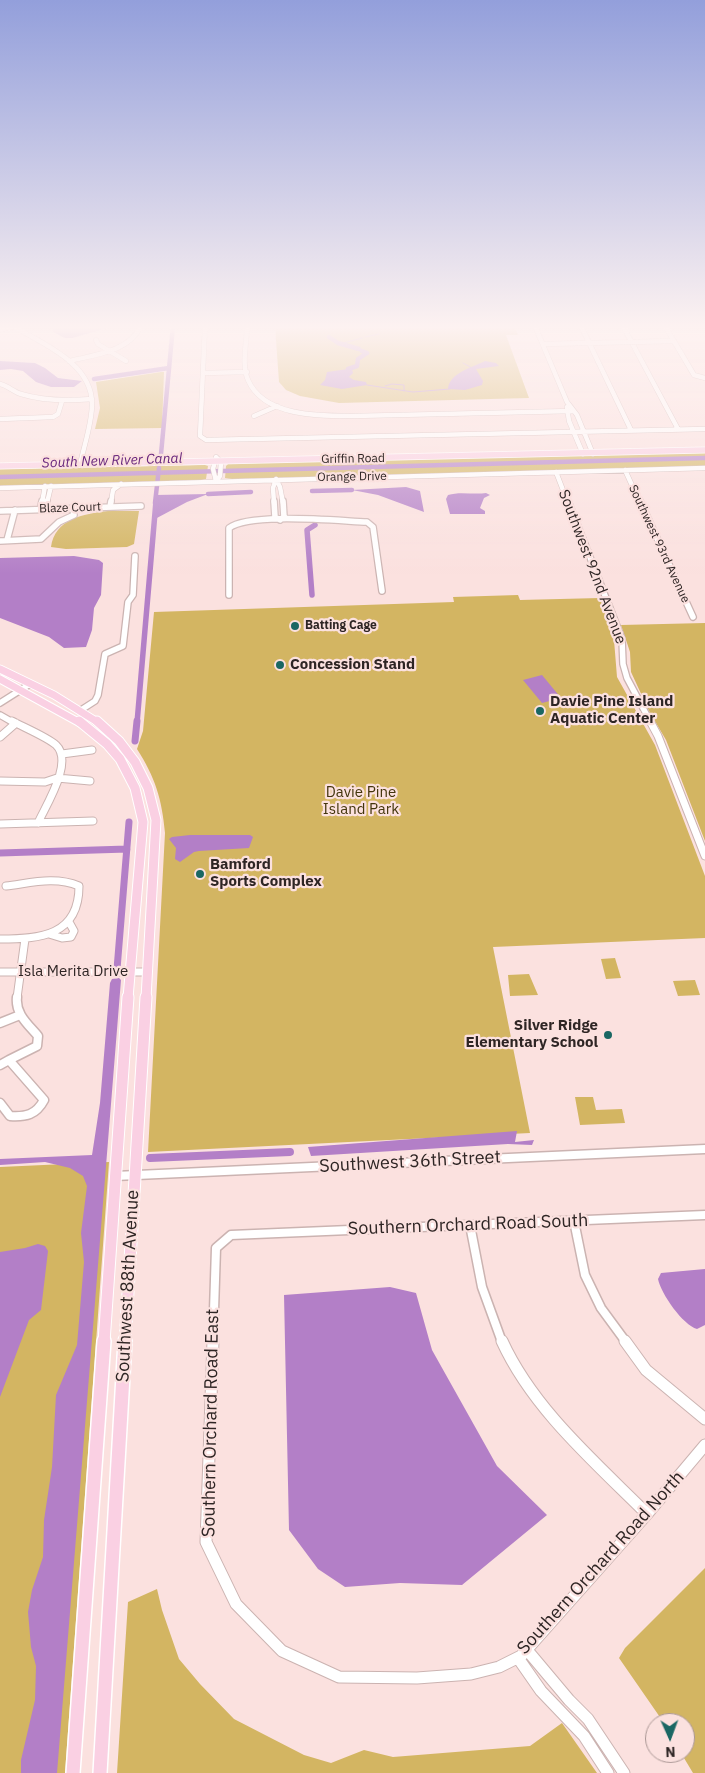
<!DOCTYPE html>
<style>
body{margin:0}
#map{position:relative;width:705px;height:1773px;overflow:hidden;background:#fbe1df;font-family:"IBM Plex Sans",sans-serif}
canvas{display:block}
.north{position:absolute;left:645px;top:1713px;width:50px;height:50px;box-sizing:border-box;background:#fbe1df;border:1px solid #a99694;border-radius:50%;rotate:178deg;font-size:14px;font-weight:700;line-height:20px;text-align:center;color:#2e2524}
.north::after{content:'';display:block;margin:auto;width:18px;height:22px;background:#1a6763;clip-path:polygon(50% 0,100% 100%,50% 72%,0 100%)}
</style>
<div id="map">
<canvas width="705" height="1773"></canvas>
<div class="north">N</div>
</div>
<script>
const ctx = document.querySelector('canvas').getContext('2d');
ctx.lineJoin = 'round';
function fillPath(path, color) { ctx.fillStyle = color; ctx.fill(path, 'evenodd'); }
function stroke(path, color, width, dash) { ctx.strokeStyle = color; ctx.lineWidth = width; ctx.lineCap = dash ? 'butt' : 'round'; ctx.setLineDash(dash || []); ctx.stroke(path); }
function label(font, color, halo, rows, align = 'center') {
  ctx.font = font + ' "IBM Plex Sans",sans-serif'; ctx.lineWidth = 4.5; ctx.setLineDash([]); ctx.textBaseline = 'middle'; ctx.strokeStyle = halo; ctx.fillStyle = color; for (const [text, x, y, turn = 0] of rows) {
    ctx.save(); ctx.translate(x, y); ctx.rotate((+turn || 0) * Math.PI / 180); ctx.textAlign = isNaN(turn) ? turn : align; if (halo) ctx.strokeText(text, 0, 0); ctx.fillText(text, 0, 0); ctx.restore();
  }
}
fillPath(new Path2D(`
 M275,326H514L518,335H506L529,398L339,403L300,396L286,390L279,382Z
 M161,372H164L162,428L95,429L100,408L96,382Z
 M705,452V467L232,479L225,478L226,466L229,463Z
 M205,465L208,466L206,479L201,480L0,486V469Z
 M108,511H139L134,544L127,547L66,549L51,547C55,519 83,514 108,511Z
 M518,595L520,600L600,598L614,640L617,677L655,745L705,876V938L493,947L530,1133L148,1152L165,833C162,799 155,777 137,749L143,731L154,612L454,602L453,597Z
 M705,623V841L666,740L649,711L631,672L630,652L621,625Z
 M615,958L621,978L606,979L601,959Z
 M529,974L538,995L510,996L508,975Z
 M695,980L700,995L678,996L673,981Z
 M575,1097H593L596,1110L622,1109L625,1123L580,1125Z
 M109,1162L65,1773H0V1167Z
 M705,1568V1773H693L681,1753H685V1723H664L619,1658L625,1648Z
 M157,1589L162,1610L179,1659L200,1684L234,1719L304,1755L331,1763L364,1750L393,1757L530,1746L562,1723L597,1773H117L128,1602Z`), '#d3b562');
fillPath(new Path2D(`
 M57,326H115L72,338H65L53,332V328Z
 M0,361L35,363L45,368L58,378L82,381L74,387H51L36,382L23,371L11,369L0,370Z
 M485,361L496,363L499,366L476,369L483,381L482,385L465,390L448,389C449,373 473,367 485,361Z
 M348,369H352L353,373L349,377L354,380L366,382L367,385L342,389L320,385L325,380L327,372Z
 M406,487L420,491L424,512L378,495L352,490Z
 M486,493L490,495L484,498L480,508L485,511V514H450L446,499L448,495C460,491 474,495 486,493Z
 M208,494L187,502L155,519V495Z
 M74,556L99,560L103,563L101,595L94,608L92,630L86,647L64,648L49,637L0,618V558Z
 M542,675L561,698L542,703L523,680Z
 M190,835H250L253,837L249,848L199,851L194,852L180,862L175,859L176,848L169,839L172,837Z
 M119,978L121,980L57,1773H21V1760L35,1700L36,1666L31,1647L28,1612L32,1590L43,1557L44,1520L52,1467L56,1395L77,1345L84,1262L81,1233L87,1186L83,1176L70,1168L45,1162L0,1165V1159L92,1155L100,1103L110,983L112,979Z
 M517,1131L515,1142L534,1140L532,1145L508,1144L311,1156L308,1147Z
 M38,1244L45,1246L48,1251L41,1310L29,1320L0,1397V1252L25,1248Z
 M705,1269V1325L697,1329C683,1325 661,1294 658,1279L661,1273Z
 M390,1287L416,1293L432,1350L497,1466L547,1515L462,1585L400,1583L345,1587L318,1569L289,1530L284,1295Z`), '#b37fc7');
stroke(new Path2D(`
 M365,337L379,334
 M340,344L362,338
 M463,363L472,368
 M367,385L413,392L450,389
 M385,386L392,384L404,385V391`), '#b37fc7', 1);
stroke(new Path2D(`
 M329,337L338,343L359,349
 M348,369L357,366L358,359L367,353L362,351
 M94,379L169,368
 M161,454L173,326
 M0,477L705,458
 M312,491L352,490
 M208,494L251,492
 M155,503L159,468`), '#b37fc7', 4.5);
stroke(new Path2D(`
 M312,595L307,530L315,525
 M137,723L156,501`), '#b37fc7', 5.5);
stroke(new Path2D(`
 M135,741L137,721
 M0,853L127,849
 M117,969L129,822`), '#b37fc7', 7);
stroke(new Path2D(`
 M150,1158L290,1152`), '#b37fc7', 8);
const minorFar4 = new Path2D(`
 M13,326C43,344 92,363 92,404C92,424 84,445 80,465
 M205,326L200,436L206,440L705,429
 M247,326C247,343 241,364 248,380C264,417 320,416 353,416L573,411
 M535,326L567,402L577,415L593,454
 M581,326L631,430
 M623,326L678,429
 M665,326L694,375L705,378
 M0,330L14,326
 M96,340L98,344L126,361
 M543,344L674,341
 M69,361C94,355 129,352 141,326
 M203,373L247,372
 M0,384C8,386 14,392 21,394C44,401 69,401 92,399
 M567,407L569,421L583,454
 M254,416L277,406
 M0,419L53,417L58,414L62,401
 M216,457L221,462L220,476L216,481L213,469Z
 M625,470L640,503
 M556,472L568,503
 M0,488L705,468
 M42,503L45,486
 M47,503L51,486
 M111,503L113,490L121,484
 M274,503L273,488L276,479L280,487L283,503`);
const minorFar3 = new Path2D(`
 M274,501L275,517L280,520L284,517L283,501
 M568,501L622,639L623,664L627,678L651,723
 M640,501L693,617
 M110,507L111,501
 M40,510L42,501
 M45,510L47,501
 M0,511L141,506
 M7,540L15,510
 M0,541L41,539L59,522L74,515L73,509
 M229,595V528C249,512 339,521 367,522L373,527L382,591
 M0,703L30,684
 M81,710L95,701L98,695L105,654L123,646L128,602L133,595L135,556
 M0,715L14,723`);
const minorFar2 = new Path2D(`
 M12,721C23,727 47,737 56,745C74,762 46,805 38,823
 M650,721L658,736L705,856
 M0,737L16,723
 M62,754L92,750
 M0,781L45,782L57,778L90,781
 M0,824L93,821
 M49,934L62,938L71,937L74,931L69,922
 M0,939C40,939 79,936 79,886C55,876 31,883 6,886
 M0,972H147
 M17,998L25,939`);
const minorFar1 = new Path2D(`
 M0,1023L20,1015
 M9,1060L37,1046L38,1036C28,1024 15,1014 17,997
 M0,1065L9,1060L44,1100C36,1115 26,1117 10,1116L0,1103
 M115,1176L705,1149
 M574,1221L585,1275L601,1308L626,1342
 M470,1225L482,1287L502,1342
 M213,1342L216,1248L231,1235L705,1215`);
const minor = new Path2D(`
 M213,1341L206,1542L236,1604L282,1651L339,1677L417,1678L471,1674L499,1667L521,1656L647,1514L705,1445
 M502,1341C533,1409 595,1462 647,1514
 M625,1341L646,1370L705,1419
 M527,1650L569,1700L588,1719L624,1773
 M518,1658L541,1691L584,1736L608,1773`);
const majorFar4 = new Path2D(`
 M0,466L705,450`);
const majorFar3 = new Path2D(`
 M0,669L54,695L99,723
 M0,679L80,723`);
const majorFar2 = new Path2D(`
 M79,721L107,744L120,759L135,788L143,822L128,998
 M97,721L119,741L135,762L148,788L156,820L146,998`);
const majorFar1 = new Path2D(`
 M104,1342L128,997
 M125,1342L146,997`);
const major = new Path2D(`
 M73,1773L104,1341
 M100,1773L125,1341`);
stroke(minorFar4, '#cbb3b1', 5.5);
stroke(minorFar3, '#cbb3b1', 8);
stroke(minorFar2, '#cbb3b1', 9);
stroke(minorFar1, '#cbb3b1', 11);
stroke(minor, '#cbb3b1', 13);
stroke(majorFar4, '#fff', 7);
stroke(majorFar3, '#fff', 9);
stroke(majorFar2, '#fff', 11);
stroke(majorFar1, '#fff', 13);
stroke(major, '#fff', 16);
stroke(minorFar4, '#fff', 4.5);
stroke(minorFar3, '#fff', 5.5);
stroke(minorFar2, '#fff', 7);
stroke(minorFar1, '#fff', 8);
stroke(minor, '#fff', 11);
stroke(majorFar4, '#fad0e3', 5.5);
stroke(majorFar3, '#fad0e3', 7);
stroke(majorFar2, '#fad0e3', 9);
stroke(majorFar1, '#fad0e3', 11);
stroke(major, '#fad0e3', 13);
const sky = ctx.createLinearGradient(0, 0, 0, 574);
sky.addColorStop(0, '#939fdb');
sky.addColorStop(0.57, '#fdf2f1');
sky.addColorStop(1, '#fdf2f100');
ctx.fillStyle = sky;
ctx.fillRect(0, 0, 705, 574);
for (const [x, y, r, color] of [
 [295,626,5,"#1a6763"],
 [280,665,5,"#1a6763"],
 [540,711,5,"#1a6763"],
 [200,874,5,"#1a6763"],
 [608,1035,5,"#1a6763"]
]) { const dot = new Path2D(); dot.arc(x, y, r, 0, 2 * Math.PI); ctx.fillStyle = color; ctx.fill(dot); stroke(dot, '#fbe1df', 2); }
label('12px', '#2e2524', '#fbe1df', [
 ["Griffin Road",353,459,-1],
 ["Orange Drive",352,477,-1],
 ["Blaze Court",70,508,-2],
 ["Southwest 93rd Avenue",659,544,65]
]);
label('bold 12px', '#2e2524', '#fbe1df', [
 ["Batting Cage",305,626]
], 'left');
label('italic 14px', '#67257c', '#fbe1df', [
 ["South New River Canal",112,461,-2]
]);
label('15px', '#2e2524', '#fbe1df', [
 ["Southwest 92nd Avenue",592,567,69],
 ["Isla Merita Drive",73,972]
]);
label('bold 15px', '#2e2524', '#fbe1df', [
 ["Concession Stand",290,665],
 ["Davie Pine Island",550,702],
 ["Aquatic Center",550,719],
 ["Bamford",210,865],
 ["Sports Complex",210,882],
 ["Silver Ridge",598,1026,"right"],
 ["Elementary School",598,1043,"right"]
], 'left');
label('15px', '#43350c', '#fbe1df', [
 ["Davie Pine",361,793],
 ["Island Park",361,810]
]);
label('18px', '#2e2524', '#fbe1df', [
 ["Southwest 36th Street",410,1162,-3],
 ["Southern Orchard Road South",468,1225,-2],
 ["Southwest 88th Avenue",128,1286,-87],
 ["Southern Orchard Road East",211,1423,-89],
 ["Southern Orchard Road North",601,1563,-48]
]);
</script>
